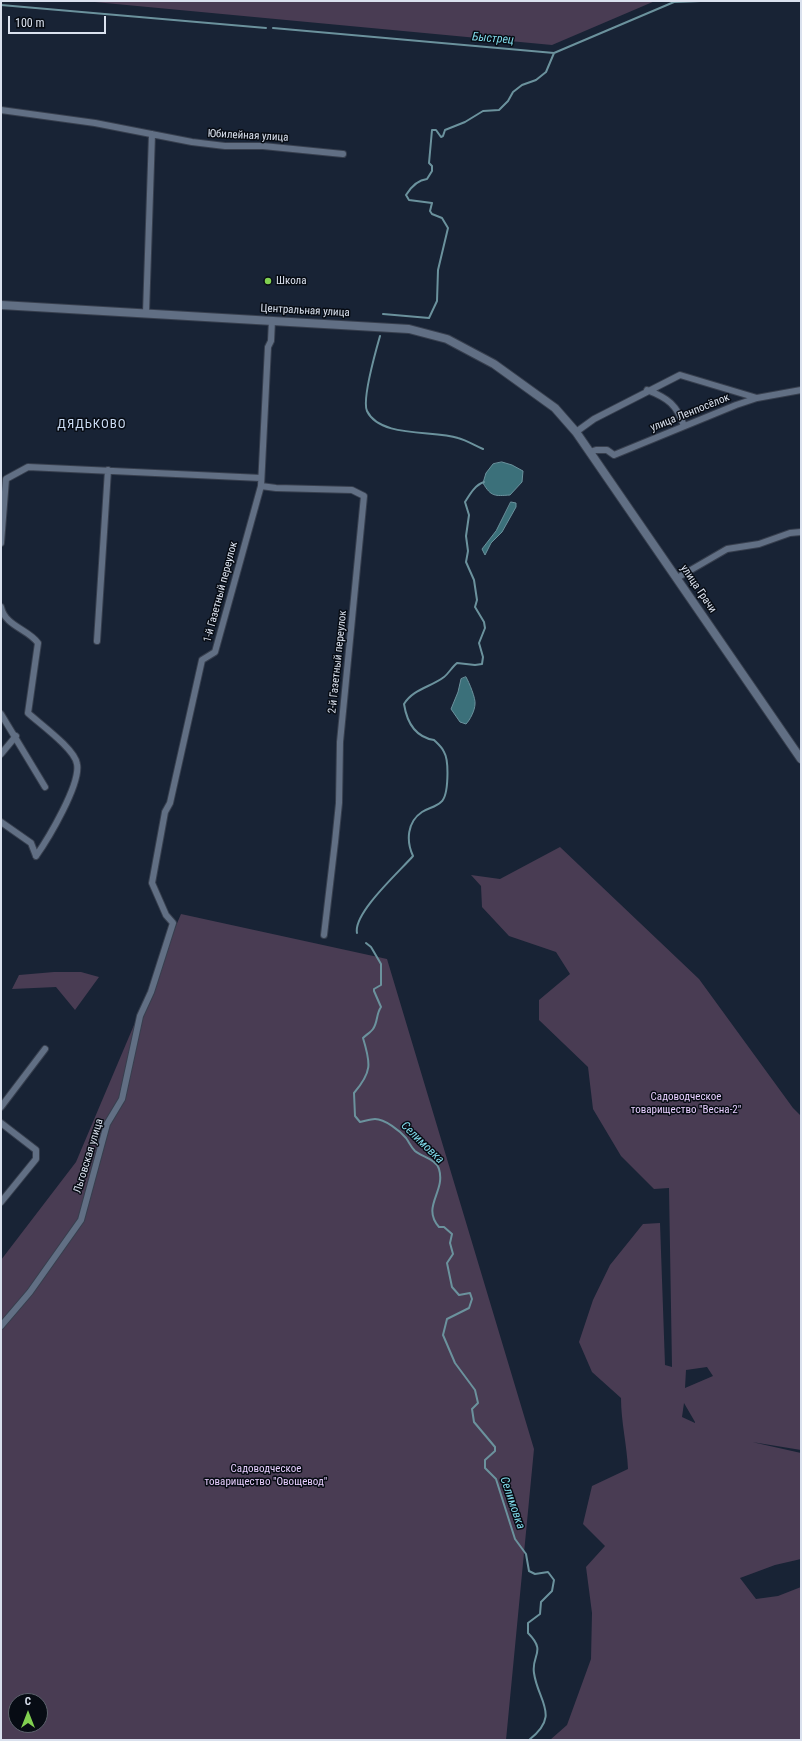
<!DOCTYPE html>
<meta charset="utf-8">
<style>
body{margin:0}
#map{position:relative;width:802px;height:1741px;overflow:hidden;background:#182335;font-family:"Roboto Condensed",sans-serif}
canvas{display:block}
.frame{position:absolute;inset:0;border:2px solid #dae1ee;pointer-events:none}
.north{position:absolute;left:8px;top:1693px;width:40px;height:40px;box-sizing:border-box;background:#070c14;border:1px solid #5b616b;border-radius:50%;rotate:0deg;font-size:11px;font-weight:700;line-height:16px;text-align:center;color:#dae1ee}
.north::after{content:'';display:block;margin:auto;width:14px;height:18px;background:#81d050;clip-path:polygon(50% 0,100% 100%,50% 72%,0 100%)}
.scale{position:absolute;left:8px;top:16px;width:98px;height:18px;box-sizing:border-box;border:2px solid #dae1ee;border-top:0;padding-left:5px;font-size:12px;line-height:14px;white-space:nowrap;color:#dae1ee;-webkit-text-stroke:3px #070c14;paint-order:stroke}
</style>
<div id="map">
<canvas width="802" height="1741"></canvas>
<div class="frame"></div>
<div class="north">С</div>
<div class="scale">100 m</div>
</div>
<script>
const ctx = document.querySelector('canvas').getContext('2d');
ctx.lineJoin = 'round';
function fillPath(path, color) { ctx.fillStyle = color; ctx.fill(path, 'evenodd'); }
function stroke(path, color, width, dash) { ctx.strokeStyle = color; ctx.lineWidth = width; ctx.lineCap = dash ? 'butt' : 'round'; ctx.setLineDash(dash || []); ctx.stroke(path); }
function label(font, color, halo, rows, align = 'center') {
  ctx.font = font + ' "Roboto Condensed",sans-serif'; ctx.lineWidth = 3; ctx.setLineDash([]); ctx.textBaseline = 'middle'; ctx.strokeStyle = halo; ctx.fillStyle = color; for (const [text, x, y, turn = 0] of rows) {
    ctx.save(); ctx.translate(x, y); ctx.rotate((+turn || 0) * Math.PI / 180); ctx.textAlign = isNaN(turn) ? turn : align; if (halo) ctx.strokeText(text, 0, 0); ctx.fillText(text, 0, 0); ctx.restore();
  }
}
fillPath(new Path2D(`
 M84,1H655L552,45Z
 M560,847L699,979L793,1108L801,1116V1450L752,1442L801,1453V1559L775,1565L740,1578L756,1599L778,1596L801,1587V1740H550L567,1725L591,1659L592,1613L586,1567L605,1546L583,1524L592,1486L628,1469C627,1445 621,1422 621,1398L592,1372L579,1342L593,1300L610,1265L643,1224L660,1223L665,1365L672,1367L669,1188L654,1189L621,1156L593,1109L588,1067L539,1020V1000L570,974L556,952L509,936L482,907L481,886L471,875L500,879ZM707,1367L713,1376L685,1388L686,1370ZM684,1403L695,1422V1423L682,1417Z
 M181,914L387,959L534,1449L506,1740H1V1260L76,1162ZM16,1701H40V1725H16Z
 M54,972H81L99,977L75,1010L56,987L12,989L19,975Z`), '#493c53');
const water = new Path2D(`
 M502,462L512,465L523,471L522,482L510,495C495,496 491,497 483,483L486,473L493,464Z
 M511,502L516,503V507L502,532L491,543L485,555L482,549L496,531Z
 M466,677C469,682 476,699 475,704C475,710 470,720 466,724L460,722L451,709L458,692L461,679Z`);
fillPath(water, '#3b707a');
stroke(water, '#6b929d', 1);
stroke(new Path2D(`
 M1,5L266,28
 M273,28L554,53L674,2L701,1
 M383,314L429,318L437,301L438,270L448,228L442,218L432,214L430,211L432,203L409,200L406,195C411,187 417,180 427,179L432,171V166L429,163L432,130H436L441,137L443,136L445,130L465,122L483,111L499,110L508,101L513,92L522,85L536,80L546,72L554,53
 M380,336C376,350 362,400 367,411C380,438 433,430 458,438C466,440 474,445 483,449
 M357,933C353,913 400,871 413,856C406,841 407,822 422,812C428,808 436,807 441,802C449,796 449,760 444,752C442,747 437,743 434,740C415,737 407,723 404,704C413,689 431,687 444,677C449,673 452,667 457,663L475,665L482,664L483,657L479,643L485,628L484,622L475,607L477,600L474,580L466,562L468,551L466,536L469,515L465,502C470,494 475,485 484,482
 M366,943L371,947L381,964V985L374,989V991L381,1007C376,1014 378,1022 373,1029C371,1032 366,1035 363,1038C371,1064 372,1072 354,1093L355,1116L360,1122C365,1121 371,1119 375,1119C385,1119 400,1131 406,1138C409,1142 411,1147 415,1151C422,1157 436,1159 439,1169C446,1192 421,1206 439,1227H444L452,1234L450,1243L453,1254L447,1263L452,1287L459,1295L470,1293L472,1299L469,1308L447,1319L443,1335L455,1363L475,1390L478,1403L472,1409L474,1422L495,1447V1451L485,1460V1468L496,1479L515,1539L526,1554L529,1571L535,1574L548,1572L554,1580L552,1591L541,1602L540,1614L528,1623V1633C547,1652 531,1655 534,1673C538,1702 561,1715 529,1740`), '#6b929d', 2);
const minor = new Path2D(`
 M1,110L95,123L192,142L225,146H263L343,154
 M146,313L152,134
 M647,390C668,398 677,405 684,426
 M576,432L594,419L680,375L757,398
 M590,452L596,450H607L614,455L736,405L757,398L801,390
 M261,486L276,488L352,490L364,496L340,742L339,803L335,842L324,935
 M1,543L6,479L28,467L261,478
 M677,578L727,549L759,544L790,533L801,532
 M1,607C5,626 28,629 38,643L28,713C40,724 75,749 77,764C81,784 48,839 36,856
 M97,641L108,470
 M1,714L45,787
 M1,754L16,736
 M1,822L31,843L36,856
 M1,1107L45,1049
 M1,1123L36,1150V1159L1,1202
 M1,1326L30,1292L81,1220L107,1124L122,1099L140,1016L151,992L173,923L166,915L152,883L165,812L170,803L202,660L215,652L261,486L268,347L271,341L272,320`);
const tertiary = new Path2D(`
 M1,305L409,329L447,339L494,364L555,408L576,432L801,759`);
stroke(minor, '#373f4e', 8);
stroke(tertiary, '#373f4e', 10);
stroke(minor, '#616f84', 6);
stroke(tertiary, '#616f84', 8);
for (const [x, y, r, color] of [
 [268,281,4,"#81d050"]
]) { const dot = new Path2D(); dot.arc(x, y, r, 0, 2 * Math.PI); ctx.fillStyle = color; ctx.fill(dot); stroke(dot, '#070c14', 1.5); }
label('11px', '#dae1ee', '#070c14', [
 ["Юбилейная улица",248,136,3],
 ["Центральная улица",305,311,3],
 ["улица Ленпосёлок",690,413,-22],
 ["улица Грачи",698,589,56],
 ["1-й Газетный переулок",221,592,-75],
 ["2-й Газетный переулок",338,662,-84],
 ["Льговская улица",89,1156,-73]
]);
label('11px', '#dae1ee', '#070c14', [
 ["Школа",276,281]
], 'left');
label('11px', '#e5ccfc', '#070c14', [
 ["Садоводческое",686,1097],
 ["товарищество \"Весна-2\"",686,1110],
 ["Садоводческое",266,1469],
 ["товарищество \"Овощевод\"",266,1482]
]);
label('italic 12px', '#80dae9', '#070c14', [
 ["Быстрец",493,39,5],
 ["Селимовка",422,1143,44],
 ["Селимовка",512,1503,71]
]);
ctx.letterSpacing = '1px';
label('13px', '#cbdbf3', '#070c14', [
 ["ДЯДЬКОВО",92,425]
]);
ctx.letterSpacing = '0px';
</script>
